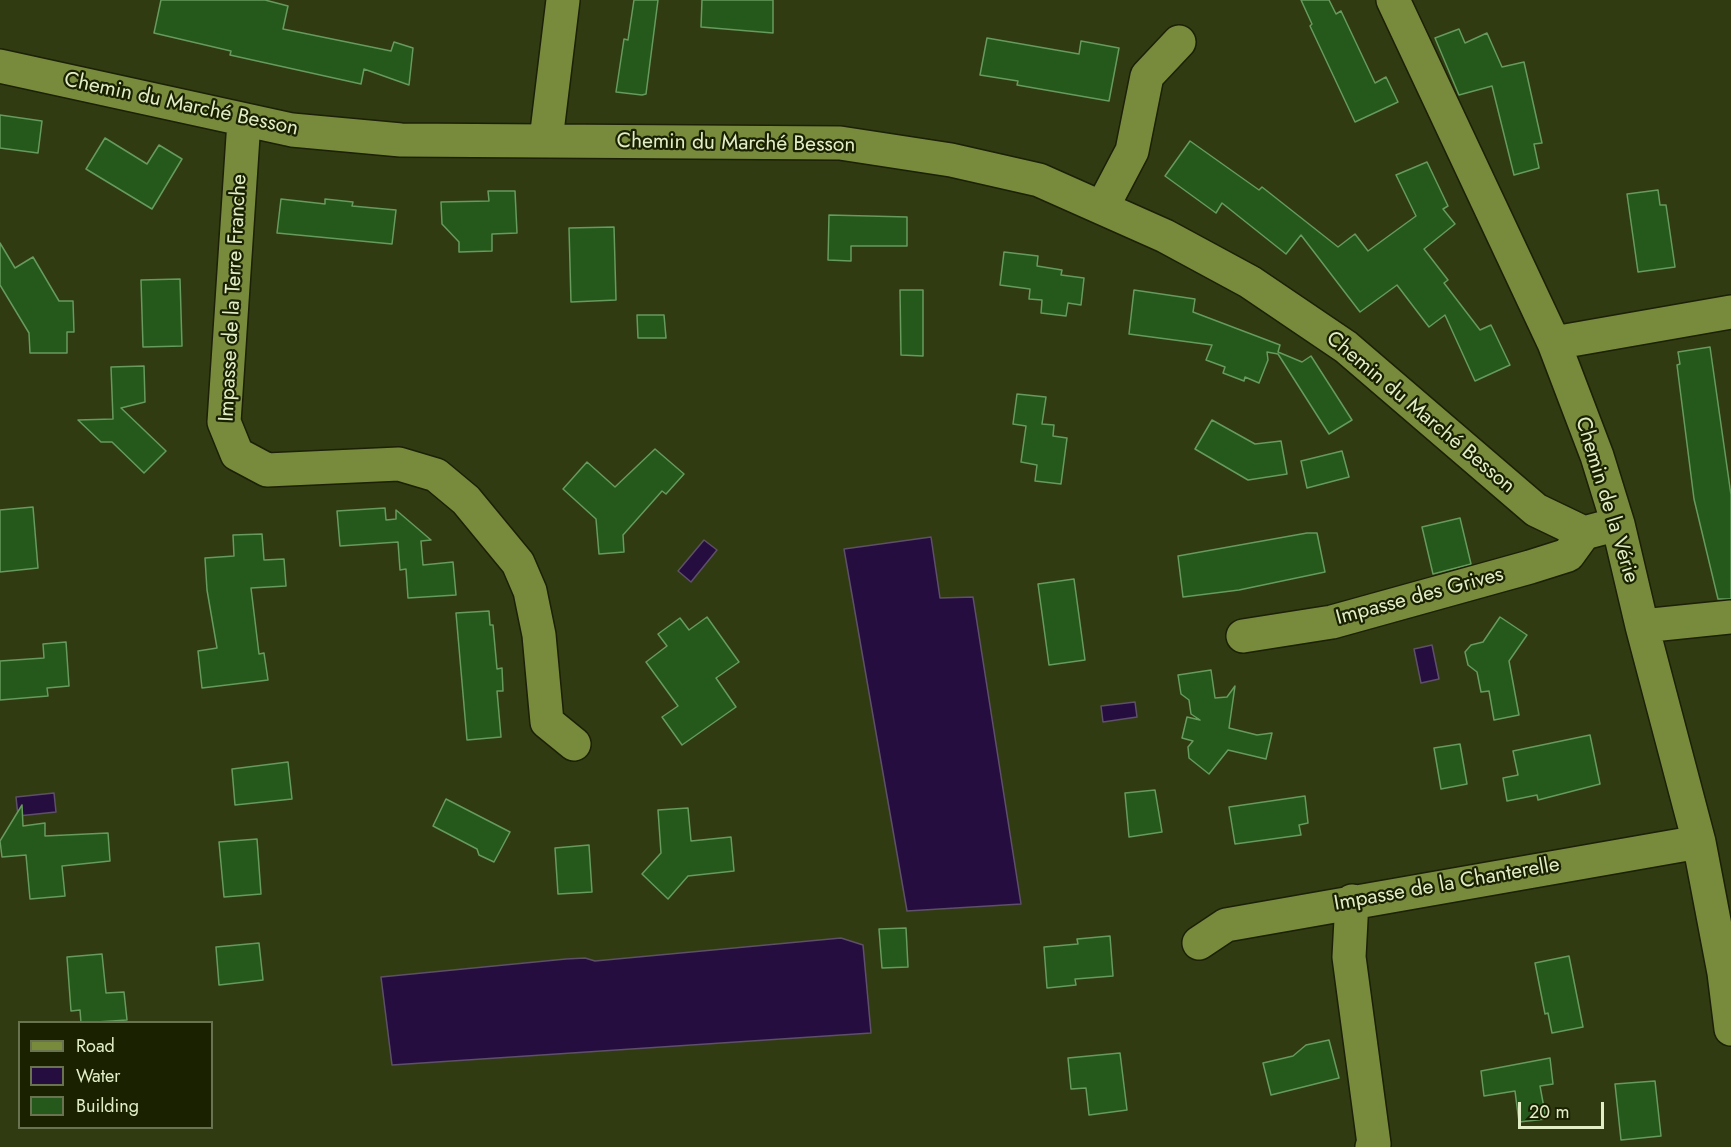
<!DOCTYPE html>
<meta charset="utf-8">
<style>
body{margin:0}
#map{position:relative;width:1731px;height:1147px;overflow:hidden;background:#313b11;font-family:Jost,sans-serif}
canvas{display:block}
.legend{position:absolute;left:18px;top:1021px;width:195px;height:108px;box-sizing:border-box;background:#1a2101;border:2px solid #6a7350;margin:0;padding:8px 10px;list-style:none;font-size:18px;color:#e2eec6}
.legend li{display:flex;align-items:center;gap:12px;height:30px}
.legend b{width:30px;border:2px solid #6a7350}
.scale{position:absolute;left:1518px;top:1102px;width:86px;height:27px;box-sizing:border-box;border:3px solid #e2eec6;border-top:0;padding-left:8px;font-size:18px;line-height:21px;white-space:nowrap;color:#e2eec6;-webkit-text-stroke:4px #1a2101;paint-order:stroke}
</style>
<div id="map">
<canvas width="1731" height="1147"></canvas>
<ul class="legend">
<li><b style="height:8px;background:#788a3c"></b>Road</li>
<li><b style="height:16px;background:#250d40"></b>Water</li>
<li><b style="height:16px;background:#25581b"></b>Building</li>
</ul>
<div class="scale">20 m</div>
</div>
<script>
const ctx = document.querySelector('canvas').getContext('2d');
ctx.lineJoin = 'round';
function fillPath(path, color) { ctx.fillStyle = color; ctx.fill(path, 'evenodd'); }
function stroke(path, color, width, dash) { ctx.strokeStyle = color; ctx.lineWidth = width; ctx.lineCap = dash ? 'butt' : 'round'; ctx.setLineDash(dash || []); ctx.stroke(path); }
function label(font, color, halo, rows, align = 'center') {
  ctx.font = font + ' Jost,sans-serif'; ctx.lineWidth = 4.5; ctx.setLineDash([]); ctx.textBaseline = 'middle'; ctx.strokeStyle = halo; ctx.fillStyle = color; for (const [text, x, y, turn = 0] of rows) {
    ctx.save(); ctx.translate(x, y); ctx.rotate((+turn || 0) * Math.PI / 180); ctx.textAlign = isNaN(turn) ? turn : align; if (halo) ctx.strokeText(text, 0, 0); ctx.fillText(text, 0, 0); ctx.restore();
  }
}
const water = new Path2D(`
 M931,537L940,598L973,597L1021,904L907,911L844,549Z
 M704,540L717,550L691,582L678,571Z
 M1432,645L1439,679L1421,683L1414,649Z
 M1135,702L1137,717L1103,722L1101,706Z
 M54,793L56,812L18,816L16,797Z
 M841,938L863,945L871,1033L392,1065L381,977L566,959L585,958L595,961Z`);
fillPath(water, '#250d40');
stroke(water, '#5e5068', 1.5);
const building = new Path2D(`
 M161,0H265L288,6L283,29L391,51L394,42L413,48L409,85L364,69L361,84L230,55L231,51L154,33Z
 M634,0H658L646,94L642,95L616,92L624,39L628,40Z
 M702,0H773V33L701,27Z
 M1301,0H1329L1336,14L1341,11L1375,83L1386,77L1398,102L1355,122L1310,26L1312,24Z
 M1459,29L1465,43L1487,33L1502,67L1524,62L1542,143L1534,144L1539,168L1514,175L1492,86L1459,95L1435,38Z
 M987,38L1079,54L1081,41L1119,48L1109,101L1017,85L1018,81L980,75Z
 M0,115L42,121L38,153L0,148Z
 M105,138L147,164L159,145L182,159L152,209L86,169Z
 M1190,141L1259,190L1262,187L1338,247L1355,234L1368,251L1416,216L1396,175L1427,162L1448,206L1443,209L1455,224L1424,249L1448,280L1444,283L1480,330L1491,325L1510,365L1475,381L1445,315L1429,327L1397,285L1360,312L1301,235L1286,254L1222,203L1216,213L1165,176Z
 M1658,190L1660,205H1666L1675,267L1638,272L1627,194Z
 M488,191H515L517,233L492,234V251L459,252V242L442,224L441,202L489,201Z
 M281,199L325,204V199L353,202L352,206L396,210L392,244L277,233Z
 M829,215L907,217V246H851V261L828,260Z
 M614,227L616,300L571,302L569,228Z
 M0,243L15,268L33,257L59,301H73L74,332H67V353H30L29,333L0,285Z
 M1004,252L1038,256L1037,266L1062,270L1061,275L1084,278L1081,305L1068,303L1066,316L1041,313L1042,300L1029,299L1030,289L1000,285Z
 M180,279L182,346L143,347L141,280Z
 M900,290H923V356L901,355Z
 M1134,290L1195,299L1193,312L1280,345L1278,352L1302,362L1311,356L1352,420L1329,434L1278,354L1267,352L1268,360L1259,383L1245,377L1244,381L1223,373L1225,367L1206,360L1212,345L1129,334Z
 M637,315H664L666,338H638Z
 M1710,347L1731,495V599H1718L1694,499L1677,365L1680,364L1678,352Z
 M144,366L145,402L121,408L166,451L144,473L112,442H101L78,420L113,419L111,367Z
 M1017,394L1046,397L1042,424L1054,425L1053,436L1067,438L1061,484L1035,481L1037,465L1021,462L1026,426L1013,424Z
 M1212,420L1255,444L1281,441L1287,474L1248,480L1195,449Z
 M655,449L684,474L666,494L662,491L623,535L624,552L599,554L596,519L563,489L587,462L615,487Z
 M1342,451L1349,477L1307,488L1301,461Z
 M33,507L38,568L0,572V510Z
 M385,508L386,520L396,519V510L431,540L421,541L423,565L453,562L456,595L408,598L406,569L400,570L398,542L340,546L337,511Z
 M1460,518L1471,564L1433,574L1422,527Z
 M1307,533H1317L1325,572L1239,590L1183,597L1178,556Z
 M262,534L264,560L284,559L286,586L251,588L259,654L264,653L268,680L202,688L198,651L217,648L207,590L205,558L234,556L233,535Z
 M1074,579L1085,660L1049,665L1038,584Z
 M489,611L490,625H493L497,669L502,668L503,691H497L501,737L467,740L456,613Z
 M707,617L739,662L716,678L736,707L682,745L662,717L678,706L646,662L667,646L658,634L680,618L689,630Z
 M1500,617L1527,635L1509,661L1519,715L1494,720L1489,691L1481,692L1477,672L1468,665L1465,652L1471,645L1483,642Z
 M66,642L69,686L47,688L48,696L0,700V661L44,658L43,644Z
 M1211,670L1215,698L1227,697L1235,686L1229,728L1257,735L1272,733L1266,759L1228,750L1209,774L1189,758L1188,747L1193,741L1182,738L1187,717L1200,720L1191,714L1189,700L1181,694L1178,675Z
 M1590,735L1600,784L1538,800L1537,795L1507,801L1503,778L1518,775L1513,751Z
 M1460,744L1467,784L1441,789L1434,748Z
 M288,762L292,799L235,805L232,769Z
 M1155,790L1162,832L1129,837L1125,793Z
 M1305,796L1308,823L1299,825L1301,835L1235,844L1229,807Z
 M446,799L510,832L494,862L479,855L477,849L433,826Z
 M22,805L23,826L45,823V836L108,833L110,861L62,866L65,896L30,899L26,855L2,857L0,841Z
 M688,808L691,841L731,837L734,871L688,876L668,899L642,874L661,853L658,810Z
 M257,839L261,894L224,897L219,842Z
 M589,845L592,892L558,894L555,848Z
 M906,928L908,967L882,968L879,929Z
 M1110,936L1113,976L1075,979L1076,985L1047,988L1044,947L1078,944L1077,939Z
 M259,943L263,980L219,985L216,947Z
 M102,954L106,993L124,992L127,1020L81,1023L80,1010L71,1011L67,957Z
 M1569,956L1583,1027L1552,1033L1548,1013L1545,1014L1535,963Z
 M1329,1040L1339,1078L1271,1095L1263,1063L1293,1056L1306,1045Z
 M1120,1053L1127,1110L1089,1115L1086,1088L1071,1089L1068,1058Z
 M1550,1058L1553,1084L1540,1086L1546,1119L1519,1122L1515,1091L1484,1096L1481,1071Z
 M1655,1081L1661,1136L1621,1140L1615,1084Z`);
fillPath(building, '#25581b');
stroke(building, '#669b5d', 1.5);
const minor = new Path2D(`
 M1393,0L1554,343L1597,456L1618,524L1642,626L1699,842L1724,973L1731,1029
 M0,66L292,130L401,140L840,143L951,160L1039,180L1165,236L1250,282L1346,347L1536,510L1584,533L1618,524
 M244,121L224,422L237,454L267,470L399,464L436,475L466,500L518,563L530,591L539,635L547,722L574,744
 M546,140L563,0
 M1102,208L1132,151L1147,76L1179,42
 M1554,343L1731,312
 M1642,626L1731,617
 M1243,636L1332,622L1530,567L1568,555L1584,533
 M1352,901L1349,957L1374,1144L1372,1147
 M1199,943L1226,925L1699,842`);
stroke(minor, '#1b2007', 36);
stroke(minor, '#788a3c', 33);
label('21px', '#e2eec6', '#1a2101', [
 ["Chemin du Marché Besson",181,105,12],
 ["Chemin du Marché Besson",736,144,1],
 ["Impasse de la Terre Franche",234,298,-87],
 ["Chemin du Marché Besson",1420,413,40],
 ["Chemin de la Vérie",1606,500,73],
 ["Impasse des Grives",1420,597,-15],
 ["Impasse de la Chanterelle",1447,885,-10]
]);
</script>
